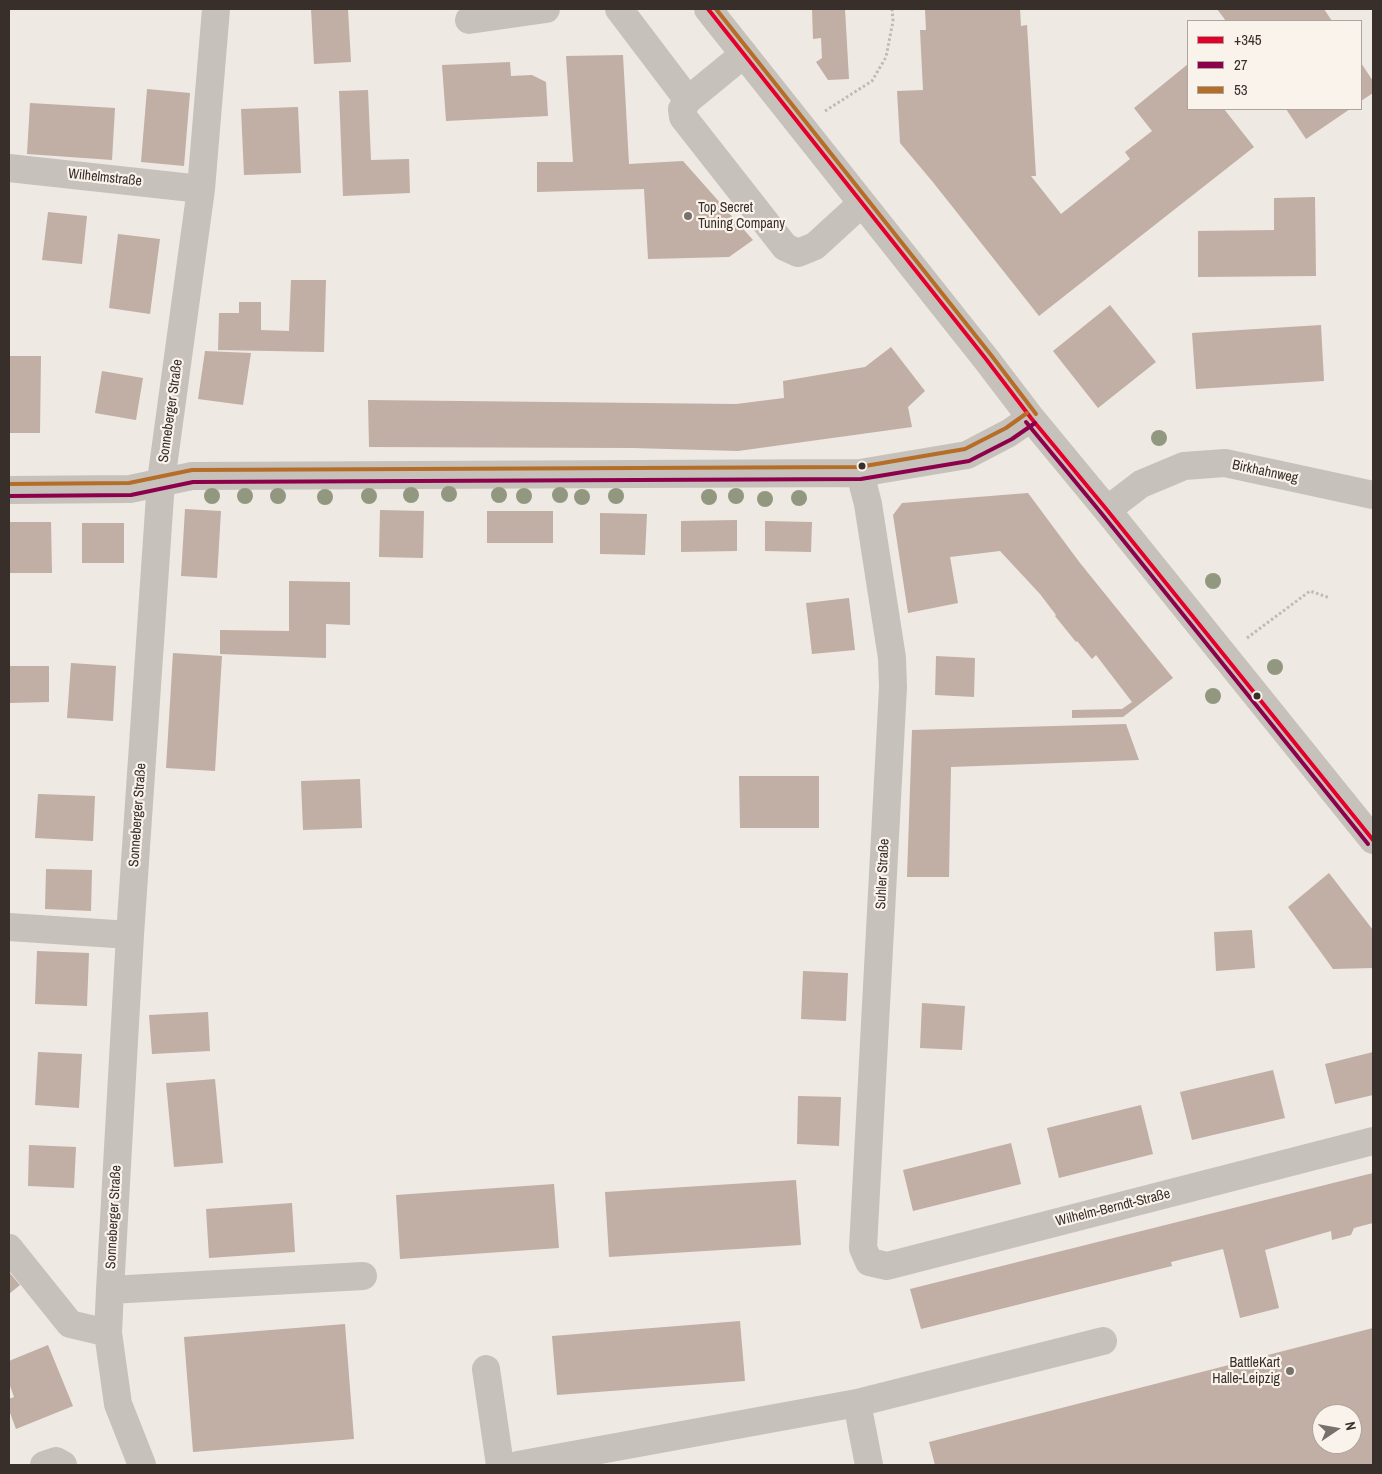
<!DOCTYPE html>
<meta charset="utf-8">
<style>
body{margin:0}
#map{position:relative;width:1382px;height:1474px;overflow:hidden;background:#eee9e3;font-family:"Archivo Narrow",sans-serif}
canvas{display:block}
.frame{position:absolute;inset:0;border:10px solid #382f2a;pointer-events:none}
.legend{position:absolute;left:1187px;top:20px;width:175px;height:90px;box-sizing:border-box;background:#faf3eb;border:1px solid #aca59e;margin:0;padding:6px 9px;list-style:none;font-size:15px;color:#382f2a}
.legend li{display:flex;align-items:center;gap:10px;height:25px}
.legend b{width:25px;border:1px solid #aca59e}
.north{position:absolute;left:1312px;top:1404px;width:50px;height:50px;box-sizing:border-box;background:#faf3eb;border:1px solid #aca59e;border-radius:50%;rotate:78deg;font-size:14px;font-weight:700;line-height:20px;text-align:center;color:#382f2a}
.north::after{content:'';display:block;margin:auto;width:18px;height:22px;background:#78706b;clip-path:polygon(50% 0,100% 100%,50% 72%,0 100%)}
</style>
<div id="map">
<canvas width="1382" height="1474"></canvas>
<div class="frame"></div>
<ul class="legend">
<li><b style="height:6px;background:#e4002b"></b>+345</li>
<li><b style="height:6px;background:#8d004b"></b>27</li>
<li><b style="height:6px;background:#b56d28"></b>53</li>
</ul>
<div class="north">N</div>
</div>
<script>
const ctx = document.querySelector('canvas').getContext('2d');
ctx.lineJoin = 'round';
function fillPath(path, color) { ctx.fillStyle = color; ctx.fill(path, 'evenodd'); }
function stroke(path, color, width, dash) { ctx.strokeStyle = color; ctx.lineWidth = width; ctx.lineCap = dash ? 'butt' : 'round'; ctx.setLineDash(dash || []); ctx.stroke(path); }
function label(font, color, halo, rows, align = 'center') {
  ctx.font = font + ' "Archivo Narrow",sans-serif'; ctx.lineWidth = 4.5; ctx.setLineDash([]); ctx.textBaseline = 'middle'; ctx.strokeStyle = halo; ctx.fillStyle = color; for (const [text, x, y, turn = 0] of rows) {
    ctx.save(); ctx.translate(x, y); ctx.rotate((+turn || 0) * Math.PI / 180); ctx.textAlign = isNaN(turn) ? turn : align; if (halo) ctx.strokeText(text, 0, 0); ctx.fillText(text, 0, 0); ctx.restore();
  }
}
fillPath(new Path2D(`
 M311,9H348L351,62L314,64Z
 M812,9H845L849,79L828,80L816,62L822,58L821,38L813,39Z
 M925,9H1020L1021,26L1027,25L1036,176H1031L1061,214L1130,159L1125,152L1152,131L1134,108L1188,64V109H1224L1254,147L1039,316L932,181L900,143L897,91L923,90L920,30H926Z
 M1217,9H1324L1332,21H1226Z
 M623,55L629,164L683,161L753,240L729,257L648,259L644,189L537,192V162H573L566,56Z
 M510,62L511,76L532,75L546,82L548,116L446,121L442,65Z
 M1361,63L1373,81V93L1361,101Z
 M147,89L190,93L184,166L141,162Z
 M368,90L371,160L409,159L410,193L343,196L339,91Z
 M30,103L115,108L112,160L27,154Z
 M298,107L301,173L244,175L241,109Z
 M1286,109H1350L1306,139Z
 M1315,197L1316,276L1198,277V231L1274,230V198Z
 M48,212L87,216L82,264L42,260Z
 M118,234L160,239L150,314L109,308Z
 M291,280H326L324,352L218,350L219,313H239V302H261V330L289,331Z
 M1110,305L1156,362L1098,408L1053,351Z
 M1321,325L1324,381L1196,389L1192,333Z
 M891,347L925,391L908,407L912,427L738,451L633,448L369,447L368,400L736,404L784,398L783,381L865,367Z
 M205,351L251,353L243,405L198,399Z
 M9,356H41L40,433H9Z
 M102,371L143,378L136,420L95,413Z
 M1028,493L1080,563L1173,678L1123,717L1072,718V710L1122,709L1132,702L1096,655L1092,659L1077,641L1076,642L1055,616L1056,615L1040,594L1000,551L950,557L958,603L908,613L893,515L902,503Z
 M185,509L221,511L217,578L181,576Z
 M380,510L424,511L423,558L379,557Z
 M487,511H553V543H487Z
 M600,513L647,514L645,555L600,554Z
 M737,520V551L681,552V521Z
 M765,521L812,522L811,552L765,551Z
 M9,522H51L52,573H9Z
 M82,523H124V563H82Z
 M289,581L350,582V625L326,624V658L220,654V630L289,631Z
 M849,598L855,650L812,654L806,603Z
 M173,653L222,656L215,771L166,768Z
 M936,656L975,658L974,697L935,695Z
 M71,663L116,666L113,721L67,718Z
 M9,666H49V702L9,703Z
 M1126,724L1139,760L951,767L949,877H907L912,730Z
 M739,776H819V828H740Z
 M360,779L362,828L303,830L301,781Z
 M38,794L95,796L93,841L35,838Z
 M46,869L92,870L91,911L45,909Z
 M1329,873L1373,930V968L1333,969L1288,907Z
 M1252,930L1255,968L1216,971L1214,932Z
 M37,951L89,953L87,1006L35,1004Z
 M803,971L848,973L846,1021L801,1019Z
 M922,1003L965,1006L962,1050L920,1048Z
 M208,1012L210,1051L152,1054L149,1015Z
 M38,1052L82,1054L79,1108L35,1105Z
 M1373,1052V1095L1335,1104L1325,1064Z
 M1273,1070L1285,1118L1192,1140L1180,1092Z
 M215,1079L223,1163L174,1167L166,1083Z
 M798,1096L841,1097L839,1146L797,1144Z
 M1141,1105L1153,1154L1059,1178L1047,1128Z
 M1011,1143L1021,1184L913,1211L903,1170Z
 M29,1145L76,1147L74,1188L28,1186Z
 M1373,1173V1223L1354,1228L1351,1235L1332,1240L1331,1231L1265,1250L1279,1308L1240,1318L1223,1249L1171,1262L1172,1266L921,1329L910,1289Z
 M796,1180L801,1245L609,1257L605,1192Z
 M554,1184L559,1248L400,1259L396,1195Z
 M292,1203L295,1252L209,1258L206,1209Z
 M9,1272L20,1285L9,1294Z
 M740,1321L745,1381L557,1395L552,1336Z
 M345,1324L354,1439L193,1452L184,1337Z
 M1373,1328V1465H935L929,1442ZM1322,1414H1352V1444H1322Z
 M48,1345L73,1406L16,1429L9,1410V1399L14,1397L9,1383V1361Z`), '#c1aea5');
stroke(new Path2D(`
 M825,111L872,81L886,57L893,21L892,9
 M1247,638L1310,591L1330,598`), '#c0bab4', 3, [2.5, 2.5]);
stroke(new Path2D(`
 M619,9L688,100
 M708,9L986,359L1031,418L1107,510L1373,840
 M469,20L546,9
 M744,54L688,100L682,109L683,117L785,247L798,253L815,246L862,203
 M9,168L201,189
 M860,473L868,504L892,658L893,687L863,1248L869,1262L887,1266L1373,1141
 M9,490L130,489L192,476L860,473L967,455L1009,433L1031,418
 M1107,510L1141,484L1184,466L1225,463L1373,495
 M9,927L130,935
 M9,1248L70,1324L108,1333
 M110,1290L363,1276
 M486,1369L500,1465
 M44,1465L56,1461L63,1465
 M142,1465L118,1404L108,1333L110,1290L130,935L161,481L201,189L216,9
 M518,1465L857,1403
 M869,1465L857,1403L1103,1341`), '#c7c1bb', 28);
stroke(new Path2D(`
 M708,9L986,359L1031,418L1107,510L1373,840`), '#e4002b', 4);
stroke(new Path2D(`
 M1026,422L1102,514L1368,844
 M9,496L131,495L193,482L861,479L969,461L1012,439L1035,423`), '#8d004b', 4);
stroke(new Path2D(`
 M716,9L991,355L1036,414
 M9,484L129,483L192,470L859,467L965,449L1006,428L1027,413`), '#b56d28', 4);
ctx.fillStyle = '#92987f';
for (const [x, y] of [
 [1159,438],
 [449,494],
 [411,495],
 [499,495],
 [560,495],
 [212,496],
 [245,496],
 [278,496],
 [369,496],
 [524,496],
 [616,496],
 [736,496],
 [325,497],
 [582,497],
 [709,497],
 [799,498],
 [765,499],
 [1213,581],
 [1275,667],
 [1213,696]
]) { ctx.beginPath(); ctx.arc(x, y, 8, 0, 2 * Math.PI); ctx.fill(); }
for (const [x, y, r, color] of [
 [688,216,5,"#78706b"],
 [862,466,4.5,"#382f2a"],
 [1257,696,4.5,"#382f2a"],
 [1290,1371,5,"#78706b"]
]) { const dot = new Path2D(); dot.arc(x, y, r, 0, 2 * Math.PI); ctx.fillStyle = color; ctx.fill(dot); stroke(dot, '#faf3eb', 2); }
label('14px', '#382f2a', '#faf3eb', [
 ["Wilhelmstraße",105,178,6],
 ["Sonneberger Straße",171,411,-82],
 ["Birkhahnweg",1265,472,12],
 ["Sonneberger Straße",138,815,-86],
 ["Suhler Straße",883,874,-87],
 ["Wilhelm-Berndt-Straße",1113,1208,-14],
 ["Sonneberger Straße",114,1217,-87]
]);
label('14px', '#382f2a', '#faf3eb', [
 ["Top Secret",698,208],
 ["Tuning Company",698,224],
 ["BattleKart",1280,1363,"right"],
 ["Halle-Leipzig",1280,1379,"right"]
], 'left');
</script>
